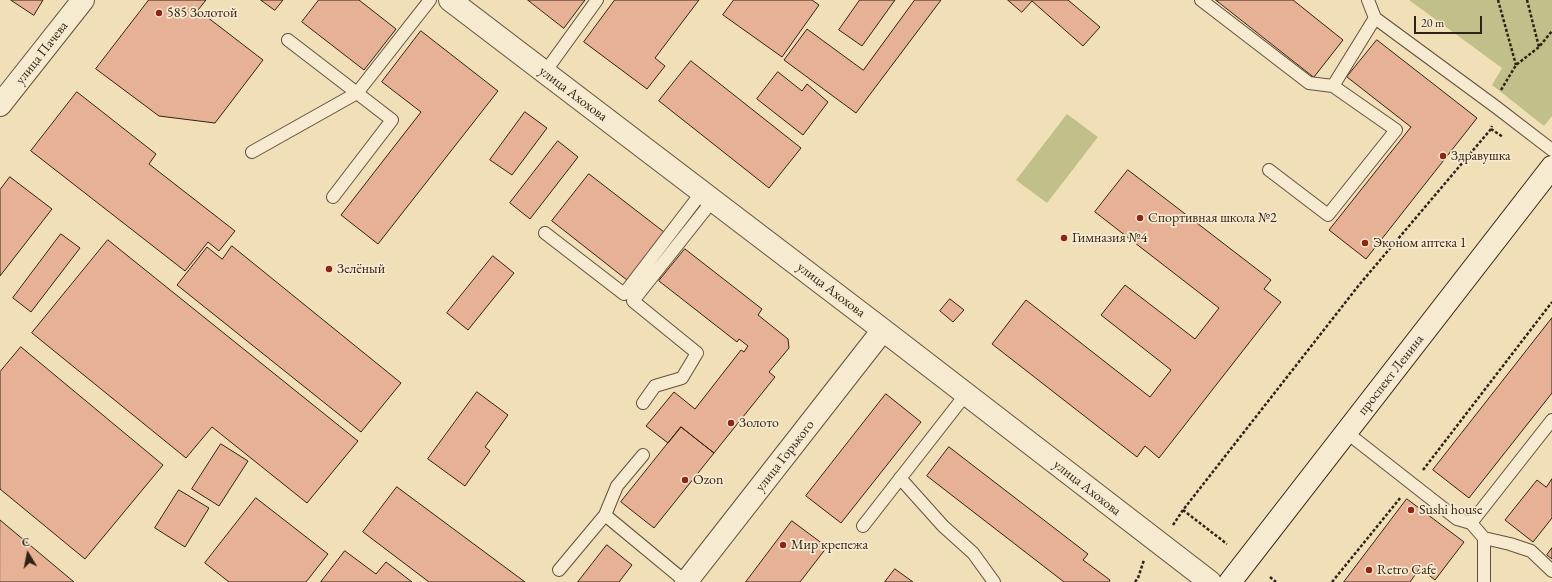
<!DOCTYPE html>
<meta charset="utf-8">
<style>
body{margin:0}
#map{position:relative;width:1552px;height:582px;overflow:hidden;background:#f1dfb8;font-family:"EB Garamond",serif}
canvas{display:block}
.north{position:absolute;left:8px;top:534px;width:40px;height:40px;-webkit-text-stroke:3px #f6ead1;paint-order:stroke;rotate:350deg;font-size:11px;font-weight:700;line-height:16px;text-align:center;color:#322215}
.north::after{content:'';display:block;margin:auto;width:14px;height:18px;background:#322215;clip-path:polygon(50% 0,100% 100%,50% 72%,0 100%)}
.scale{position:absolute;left:1414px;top:16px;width:68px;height:18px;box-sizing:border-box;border:2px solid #322215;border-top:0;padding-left:5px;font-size:12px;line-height:14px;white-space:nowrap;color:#322215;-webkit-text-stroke:3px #f6ead1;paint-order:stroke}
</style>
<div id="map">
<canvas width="1552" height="582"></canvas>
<div class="north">С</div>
<div class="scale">20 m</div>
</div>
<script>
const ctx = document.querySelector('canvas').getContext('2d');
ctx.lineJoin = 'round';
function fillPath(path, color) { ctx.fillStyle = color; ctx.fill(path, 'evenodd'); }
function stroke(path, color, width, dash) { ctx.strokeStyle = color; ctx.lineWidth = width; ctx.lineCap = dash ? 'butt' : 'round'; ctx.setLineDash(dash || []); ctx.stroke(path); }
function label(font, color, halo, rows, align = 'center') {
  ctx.font = font + ' "EB Garamond",serif'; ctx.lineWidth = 3.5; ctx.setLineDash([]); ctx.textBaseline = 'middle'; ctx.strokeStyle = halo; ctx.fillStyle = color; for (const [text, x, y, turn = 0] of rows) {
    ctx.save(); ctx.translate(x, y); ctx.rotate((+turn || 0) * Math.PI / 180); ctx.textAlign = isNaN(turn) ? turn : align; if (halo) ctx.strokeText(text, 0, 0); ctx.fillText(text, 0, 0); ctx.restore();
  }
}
fillPath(new Path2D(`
 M1409,0H1552V116L1544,126L1492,85L1502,68Z
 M1067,114L1098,137L1047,203L1016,180Z`), '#c2c08a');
const building = new Path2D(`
 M11,0H43L34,15Z
 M149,0H206L198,10L263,60L215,123L159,116L96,69Z
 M261,0H283L275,10Z
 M319,0H359L396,29L364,70L302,22Z
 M528,0H585L564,28Z
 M615,0H699L655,58L665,66L647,89L584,42Z
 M734,0H812L819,5L782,57L723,15Z
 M860,0H895L862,46L839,30Z
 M915,0H941L856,113L784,60L807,29L863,70Z
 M1008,0H1068L1100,27L1083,46L1032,1L1022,12Z
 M1216,0H1293L1343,40L1314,77Z
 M421,31L498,91L378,244L341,215L421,112L382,82Z
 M1377,40L1477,118L1366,259L1329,230L1411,127L1347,77Z
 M691,61L801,148L769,188L659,101Z
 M778,72L802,91L807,84L828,102L803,135L757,99Z
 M77,92L156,154L149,164L235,231L219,251L208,242L185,271L31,151Z
 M525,112L547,128L512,175L490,160Z
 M558,141L578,157L530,219L510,203Z
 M1128,170L1271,280L1264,289L1281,302L1159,458L1145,446L1137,457L992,344L1026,300L1150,397L1171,370L1101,315L1125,285L1195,339L1219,308L1095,212Z
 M589,174L664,232L627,280L552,221Z
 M10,177L52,209L0,276V190Z
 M61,234L80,248L31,312L13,298Z
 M108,240L358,441L307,503L212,427L186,458L32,333Z
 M232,246L401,383L361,432L177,285L207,247L222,259Z
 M685,249L762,309L758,315L788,339L789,348L769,372L775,377L714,453L681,427L668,443L646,426L674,392L695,409L741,350L744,352L748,346L739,339L737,342L659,281Z
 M493,256L514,273L468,330L447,313Z
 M950,299L964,310L953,322L940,311Z
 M1552,318V393L1469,498L1433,470Z
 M21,347L163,465L85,559L0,489V372Z
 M477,392L508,415L485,447L490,451L465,486L428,459Z
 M886,394L921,422L841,523L806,496Z
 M681,427L714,453L654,528L621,502Z
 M221,444L248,461L219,506L192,489Z
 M949,447L1088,554L1083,560L1110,580L1109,582H1064L927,476Z
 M1552,479V518L1533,542L1505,520L1537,480L1546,487Z
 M397,487L525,582H429L363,532Z
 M179,490L209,508L185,547L155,528Z
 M256,498L328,554L306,582H229L205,563Z
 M1407,499L1464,542L1435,580L1420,568L1410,582H1344Z
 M0,520L74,582H0Z
 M792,521L827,547L800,582H746Z
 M607,545L632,565L619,582H578Z
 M1552,548V559L1547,555Z
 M345,551L376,574L386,562L412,582H321Z
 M895,569L913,582H885Z`);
fillPath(building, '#e7b195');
stroke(building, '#322215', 1);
const lane = new Path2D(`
 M1201,0L1309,83L1333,86L1375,18
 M1368,0L1375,18L1496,107L1552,150
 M288,40L357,93L430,0
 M545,72L597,0
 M252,152L357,93L392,120L333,197
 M1269,170L1328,215L1396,130L1333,86
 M545,233L624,294L702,192
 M643,403L655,386L682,378L697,353L633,301L713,200
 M1346,432L1457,519L1471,523L1484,538V582
 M900,478L943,526L973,553L994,582
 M605,515L686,582
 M1471,523L1552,420
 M863,526L966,394
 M1484,538L1510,544L1531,551L1552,571
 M559,570L605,515L617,486L643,455`);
const street = new Path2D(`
 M450,0L883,330L1210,582
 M0,105L83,0
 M686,582L883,330`);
const secondary = new Path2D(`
 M1230,582L1552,167`);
stroke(lane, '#62513e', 14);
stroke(street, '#62513e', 24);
stroke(secondary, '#322215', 24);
stroke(new Path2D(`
 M1498,0L1516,65
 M1527,0L1539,47
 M1501,90L1516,65L1539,47L1552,31
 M1491,129L1503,137
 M1423,470L1552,302
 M1183,510L1227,544
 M1173,525L1183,510L1359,285L1491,129L1492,126
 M1270,577L1276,582
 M1135,582L1138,578L1144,560
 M1332,582L1401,497`), '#322215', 2.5, [3, 2]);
stroke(lane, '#f6ead1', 12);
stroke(street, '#f6ead1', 22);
stroke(secondary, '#f6ead1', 22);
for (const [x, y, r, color] of [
 [159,13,4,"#8f2418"],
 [1443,156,4,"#8f2418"],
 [1140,218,4,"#8f2418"],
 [1064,238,4,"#8f2418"],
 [1365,243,4,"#8f2418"],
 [329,269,4,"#8f2418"],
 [731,423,4,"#8f2418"],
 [685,480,4,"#8f2418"],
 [1411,510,4,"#8f2418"],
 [783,545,4,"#8f2418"],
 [1369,570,4,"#8f2418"]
]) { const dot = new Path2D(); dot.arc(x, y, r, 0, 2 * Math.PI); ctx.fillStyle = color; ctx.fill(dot); stroke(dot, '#f6ead1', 1.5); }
label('14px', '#322215', '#f6ead1', [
 ["585 Золотой",167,13],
 ["Здравушка",1451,156],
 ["Спортивная школа №2",1148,218],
 ["Гимназия №4",1072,238],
 ["Эконом аптека 1",1373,243],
 ["Зелёный",337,269],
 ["Золото",739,423],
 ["Ozon",693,480],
 ["Sushi house",1419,510],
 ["Мир крепежа",791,545],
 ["Retro Cafe",1377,570]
], 'left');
label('14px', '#322215', '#f6ead1', [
 ["улица Пачева",42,53,-52],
 ["улица Ахохова",573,94,37],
 ["улица Ахохова",831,290,37],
 ["проспект Ленина",1391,375,-52],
 ["улица Горького",785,456,-52],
 ["улица Ахохова",1087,488,38]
]);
</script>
